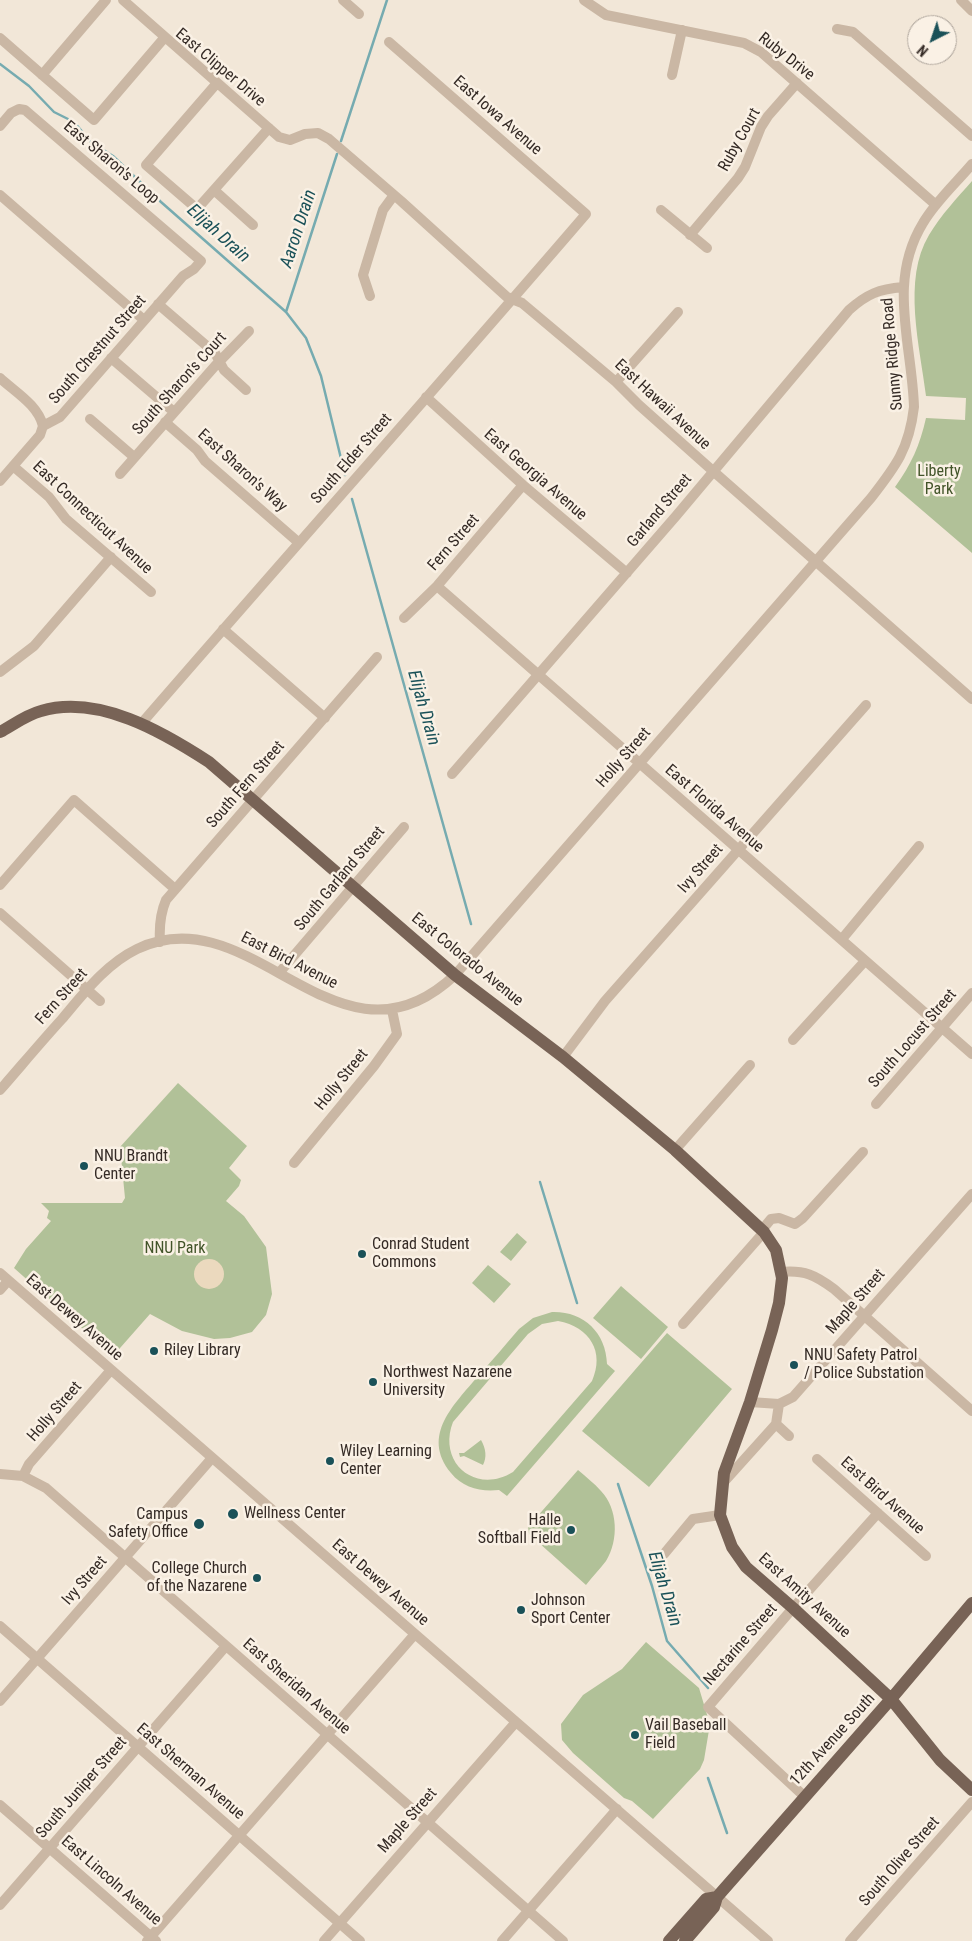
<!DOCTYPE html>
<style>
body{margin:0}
#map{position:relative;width:972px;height:1941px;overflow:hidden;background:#f2e7d8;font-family:"Roboto Condensed",sans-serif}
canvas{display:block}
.north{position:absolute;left:907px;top:15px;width:50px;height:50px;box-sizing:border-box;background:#faf1e5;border:1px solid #aba299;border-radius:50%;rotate:221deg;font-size:14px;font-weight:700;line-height:20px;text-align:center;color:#352b26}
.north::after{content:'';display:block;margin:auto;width:18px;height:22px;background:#1a5158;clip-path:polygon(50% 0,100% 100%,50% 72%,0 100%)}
</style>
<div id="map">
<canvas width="972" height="1941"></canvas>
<div class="north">N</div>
</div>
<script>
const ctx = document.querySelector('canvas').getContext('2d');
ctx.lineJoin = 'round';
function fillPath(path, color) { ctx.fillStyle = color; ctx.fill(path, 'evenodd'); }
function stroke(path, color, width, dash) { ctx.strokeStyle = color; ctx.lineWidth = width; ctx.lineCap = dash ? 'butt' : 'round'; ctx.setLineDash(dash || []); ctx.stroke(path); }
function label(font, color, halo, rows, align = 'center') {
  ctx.font = font + ' "Roboto Condensed",sans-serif'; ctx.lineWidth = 5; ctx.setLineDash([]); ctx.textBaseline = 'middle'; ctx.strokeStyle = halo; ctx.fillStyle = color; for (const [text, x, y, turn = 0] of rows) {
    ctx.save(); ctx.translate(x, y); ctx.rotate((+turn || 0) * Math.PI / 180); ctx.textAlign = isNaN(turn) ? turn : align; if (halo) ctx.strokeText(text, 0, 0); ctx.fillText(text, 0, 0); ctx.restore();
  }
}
fillPath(new Path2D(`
 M972,181V553L895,487C911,465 920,445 926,418L965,420L966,398L926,396C920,346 902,280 929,235C941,215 957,198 972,181Z
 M178,1083L247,1146L229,1168L241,1180L239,1186L226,1201L244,1216L266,1247L272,1294L266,1315L252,1332L230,1338L214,1339L182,1331L150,1314L113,1356L14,1268L26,1249L51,1221L47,1218L49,1211L41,1203H122L125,1198L120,1147Z
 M517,1233L527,1242L511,1261L500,1252Z
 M488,1265L511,1284L494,1303L472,1283Z
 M621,1286L668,1327L641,1359L593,1318Z
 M552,1312C583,1311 606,1332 607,1364L615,1371L507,1496L499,1490C481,1492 463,1488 451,1473C420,1435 455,1404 478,1376C492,1361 505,1345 519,1329L533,1318ZM558,1321C590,1327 605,1352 592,1381L513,1472C476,1495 437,1463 453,1422L528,1334L542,1324Z
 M667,1333L732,1389L649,1487L582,1431Z
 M481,1440C486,1449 487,1457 483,1465L464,1456L460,1457L459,1453H464Z
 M578,1470C586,1477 594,1483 601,1491C618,1509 619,1540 606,1561C600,1569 592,1577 586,1585L529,1534L528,1527Z
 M646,1642L699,1688L708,1718L709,1730L704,1760L700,1769L653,1819L632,1801L624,1798L573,1753L562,1740L561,1724L583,1695L622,1669Z`), '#b1c198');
fillPath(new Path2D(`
 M194 1274a15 15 0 1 1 30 0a15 15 0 1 1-30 0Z`), '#ebd9be');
stroke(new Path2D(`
 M0,64L29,86L54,112L74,122L91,142L113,156L161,202L286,312L306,338L321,376L345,475
 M341,141L387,0
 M286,312L337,154
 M352,499L471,924
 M540,1182L577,1303
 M618,1484L652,1586L667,1641L708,1688
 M708,1778L727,1833`), '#76abb0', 2.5);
stroke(new Path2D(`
 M123,0L279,137L290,140L305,134L318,133L329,139L401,201L507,297L522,303L616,382L639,405L713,471L972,699
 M343,0L359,14
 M584,0L606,15L744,43L761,52L936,205
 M961,0L972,11
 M837,29L853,32L972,136
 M0,38L94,120L165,37
 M42,75L106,0
 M672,75L682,30
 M217,83L146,165L197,209L269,128
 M0,126L11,113L19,109L25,110L201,261L194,269L183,276L60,417L43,426L40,435L0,481
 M214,190L253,225
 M0,195L144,320
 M661,210L707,248
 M690,235L738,178L745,167L761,127L768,116L797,83
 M370,296L363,275L383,210L394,195
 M158,304L215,353L224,370L246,390
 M111,358L174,412
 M0,378C15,392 38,405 43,426
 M616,382L678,312
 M426,397L523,485L627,573
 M90,419L134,457
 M165,422L197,450L205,461L298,542
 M13,466L49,497L66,519L151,592
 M120,474L215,366L249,331
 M437,586L972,1054
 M404,618L437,586L523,485
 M223,629L325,718
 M0,672L34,646L111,557
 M141,724C289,553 439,385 586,214L389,42
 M452,774L676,516L849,310C867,294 879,289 903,287
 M0,885L74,800L175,889
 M0,913L100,1001
 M842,939L919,846
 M160,942C159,926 160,914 166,900L377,657
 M279,973L404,827
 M793,1040L865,961
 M563,1057L605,1001L866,705
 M0,1090C21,1066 41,1042 62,1019C84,993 106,964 137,949C253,893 338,1085 455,975L871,498C896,466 909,449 914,407C912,343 887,282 923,223C935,202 956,183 972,164
 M876,1104L972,993
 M675,1150L750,1065
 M294,1163L374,1066L397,1034L392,1010
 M762,1230L771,1219L779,1218L795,1224L803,1218L863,1152
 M781,1272C805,1270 815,1275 834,1289L972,1411
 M0,1273L768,1941
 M0,1290L8,1281
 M683,1324L764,1232
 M750,1402L779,1404L793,1397L972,1194
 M779,1404L776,1424L789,1436
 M817,1459L926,1556
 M0,1474L23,1476L46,1488L563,1941
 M23,1476L29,1464L111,1370
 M723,1483L776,1424
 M664,1554L693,1519L720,1515
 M0,1626L360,1941
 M0,1701L212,1458
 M804,1796L708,1707L793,1608L878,1513
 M0,1805L156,1941
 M0,1905L226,1646
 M147,1941L415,1634
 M324,1941L516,1722
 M502,1941L617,1809
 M850,1941L972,1802`), '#cab7a4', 10);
stroke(new Path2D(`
 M0,732C13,725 26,715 41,711C98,694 163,732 209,762L455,975L563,1057L675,1150L764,1232L776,1250L782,1278L779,1303L772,1330L750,1402L724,1473L720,1515L732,1547L746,1567L793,1608L891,1699L940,1760L972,1790
 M669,1941L706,1899L717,1897
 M685,1941L714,1907L717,1897L891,1699L972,1603`), '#786356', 12);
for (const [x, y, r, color] of [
 [84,1166,5,"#1a5158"],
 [362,1254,5,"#1a5158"],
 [154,1351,5,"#1a5158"],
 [794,1365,5,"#1a5158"],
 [373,1382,5,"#1a5158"],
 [330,1461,5,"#1a5158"],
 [233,1514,6,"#1a5158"],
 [199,1524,6,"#1a5158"],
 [571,1530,5,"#1a5158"],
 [257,1578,5,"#1a5158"],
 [521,1610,5,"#1a5158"],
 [635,1735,5,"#1a5158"]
]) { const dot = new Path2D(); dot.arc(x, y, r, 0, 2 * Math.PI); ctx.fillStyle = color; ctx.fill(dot); stroke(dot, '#faf1e5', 2); }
label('16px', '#352b26', '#faf1e5', [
 ["Ruby Drive",786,57,38],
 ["East Clipper Drive",220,68,40],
 ["East Iowa Avenue",497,116,41],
 ["Ruby Court",740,140,-61],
 ["East Sharon's Loop",111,163,40],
 ["South Chestnut Street",98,350,-49],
 ["Sunny Ridge Road",893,354,-95],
 ["South Sharon's Court",180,384,-48],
 ["East Hawaii Avenue",662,405,43],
 ["South Elder Street",352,459,-49],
 ["East Sharon's Way",242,471,42],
 ["East Georgia Avenue",535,475,41],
 ["Garland Street",660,511,-50],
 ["East Connecticut Avenue",92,518,43],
 ["Fern Street",454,543,-49],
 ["Holly Street",624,758,-49],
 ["South Fern Street",246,785,-49],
 ["East Florida Avenue",714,809,41],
 ["Ivy Street",701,869,-49],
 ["South Garland Street",340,879,-50],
 ["East Colorado Avenue",467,960,39],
 ["East Bird Avenue",289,961,27],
 ["Fern Street",62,997,-48],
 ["South Locust Street",913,1039,-49],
 ["Holly Street",342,1080,-51],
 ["Maple Street",856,1302,-49],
 ["East Dewey Avenue",74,1318,41],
 ["Holly Street",55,1412,-49],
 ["East Bird Avenue",882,1496,42],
 ["Ivy Street",85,1581,-49],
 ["East Dewey Avenue",380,1583,41],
 ["East Amity Avenue",804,1596,42],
 ["Nectarine Street",741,1645,-49],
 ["East Sheridan Avenue",296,1687,41],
 ["12th Avenue South",833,1740,-48],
 ["East Sherman Avenue",190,1772,41],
 ["South Juniper Street",82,1788,-49],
 ["Maple Street",408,1821,-49],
 ["South Olive Street",900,1862,-49],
 ["East Lincoln Avenue",111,1881,41]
]);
label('16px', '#425429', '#faf1e5', [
 ["Liberty",939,472],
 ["Park",939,490],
 ["NNU Park",175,1249]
]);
label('16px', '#352b26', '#faf1e5', [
 ["NNU Brandt",94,1157],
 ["Center",94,1175],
 ["Conrad Student",372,1245],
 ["Commons",372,1263],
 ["Riley Library",164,1351],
 ["NNU Safety Patrol",804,1356],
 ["/ Police Substation",804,1374],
 ["Northwest Nazarene",383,1373],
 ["University",383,1391],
 ["Wiley Learning",340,1452],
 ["Center",340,1470],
 ["Wellness Center",244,1514],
 ["Campus",188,1515,"right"],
 ["Safety Office",188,1533,"right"],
 ["Halle",561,1521,"right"],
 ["Softball Field",561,1539,"right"],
 ["College Church",247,1569,"right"],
 ["of the Nazarene",247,1587,"right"],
 ["Johnson",531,1601],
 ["Sport Center",531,1619],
 ["Vail Baseball",645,1726],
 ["Field",645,1744]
], 'left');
label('italic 18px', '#1a5158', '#faf1e5', [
 ["Aaron Drain",299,229,-72],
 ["Elijah Drain",218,234,42],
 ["Elijah Drain",423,708,74],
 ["Elijah Drain",664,1589,73]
]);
</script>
